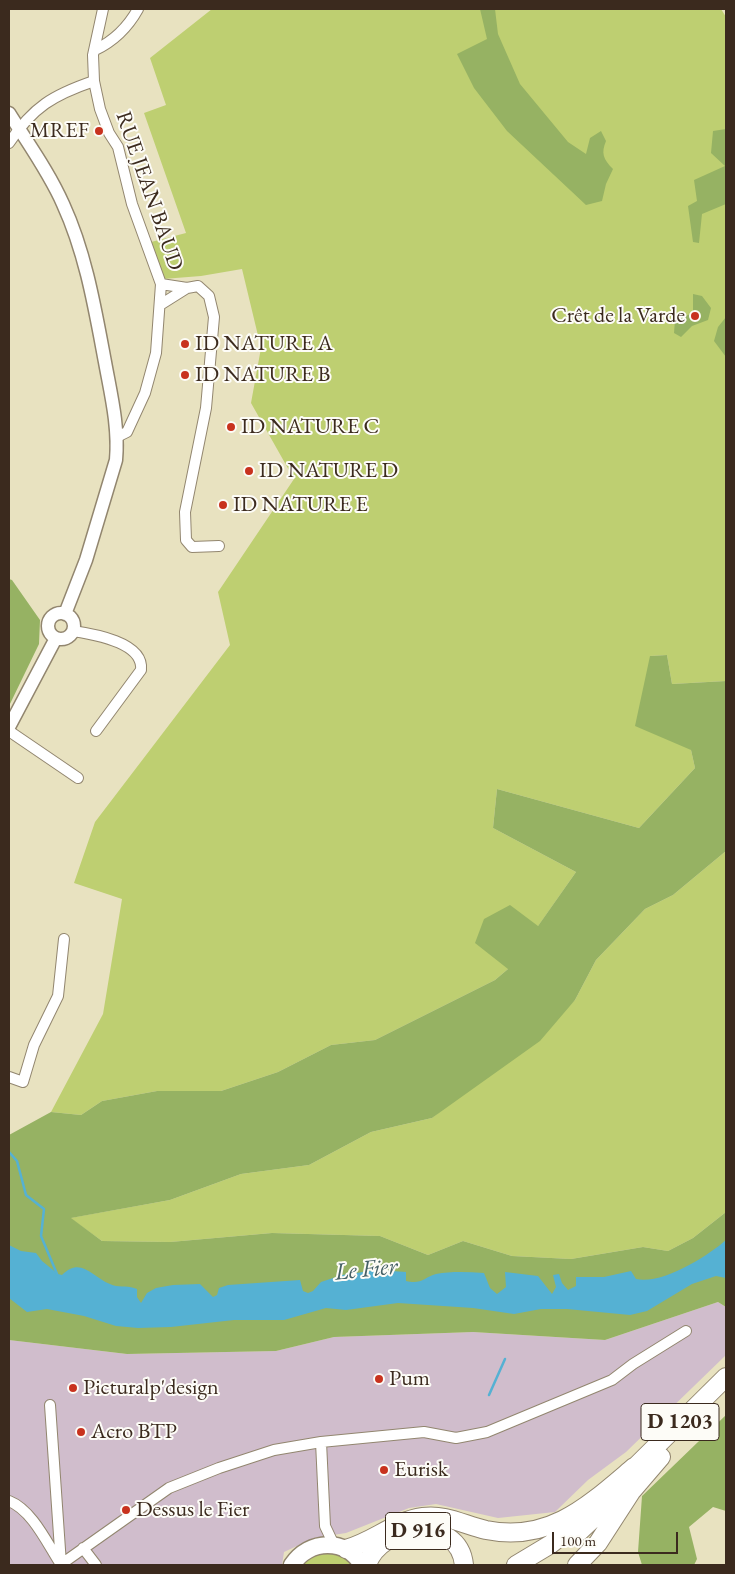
<!DOCTYPE html>
<meta charset="utf-8">
<style>
body{margin:0}
#map{position:relative;width:735px;height:1574px;overflow:hidden;background:#e8e2c0;font-family:"EB Garamond",serif}
canvas{display:block}
.frame{position:absolute;inset:0;border:10px solid #3b2a1e;pointer-events:none}
.scale{position:absolute;left:552px;top:1532px;width:126px;height:22px;box-sizing:border-box;border:2px solid #3b2a1e;border-top:0;padding-left:6px;font-size:15px;line-height:18px;white-space:nowrap;color:#3b2a1e;-webkit-text-stroke:4px #fdfcf7;paint-order:stroke}
</style>
<div id="map">
<canvas width="735" height="1574"></canvas>
<div class="frame"></div>
<div class="scale">100 m</div>
</div>
<script>
const ctx = document.querySelector('canvas').getContext('2d');
ctx.lineJoin = 'round';
function fillPath(path, color) { ctx.fillStyle = color; ctx.fill(path, 'evenodd'); }
function stroke(path, color, width, dash) { ctx.strokeStyle = color; ctx.lineWidth = width; ctx.lineCap = dash ? 'butt' : 'round'; ctx.setLineDash(dash || []); ctx.stroke(path); }
function label(font, color, halo, rows, align = 'center') {
  ctx.font = font + ' "EB Garamond",serif'; ctx.lineWidth = 4; ctx.setLineDash([]); ctx.textBaseline = 'middle'; ctx.strokeStyle = halo; ctx.fillStyle = color; for (const [text, x, y, turn = 0] of rows) {
    ctx.save(); ctx.translate(x, y); ctx.rotate((+turn || 0) * Math.PI / 180); ctx.textAlign = isNaN(turn) ? turn : align; if (halo) ctx.strokeText(text, 0, 0); ctx.fillText(text, 0, 0); ctx.restore();
  }
}
fillPath(new Path2D(`
 M718,1302L726,1307V1355L626,1452L588,1480L555,1512L498,1518L436,1504L409,1508L346,1533L314,1538L284,1552L282,1565H9V1340L127,1354L276,1351L334,1337L473,1332L605,1340Z`), '#d0bdcc');
fillPath(new Path2D(`
 M212,9H721L726,17V681L672,684L667,655L650,656L691,750L695,768L639,828L497,789L493,828L576,872L508,969L495,980L375,1040L331,1045L278,1072L221,1091H157L102,1101L81,1115L51,1112L103,1014L122,899L74,883L95,822L230,645L218,592L294,479L251,403L261,348L242,269L201,276L163,279L151,242L186,233L144,113L166,105L150,58Z
 M726,851V1212L693,1238L668,1251L643,1247L571,1259L512,1256L463,1241L428,1255L380,1236L272,1233L170,1242L102,1241L70,1218L170,1200L241,1174L309,1165L371,1132L432,1118L575,1000L596,960L645,909L673,895Z
 M331,1550L356,1565H299L309,1555Z`), '#becf71');
fillPath(new Path2D(`
 M480,9H495L498,34L520,84L568,142L586,154L590,138L601,131L606,141C601,153 603,159 613,169L606,184L602,201L586,205L507,131L474,88L457,54L487,39Z
 M726,129V204L702,214L699,243L693,242L688,206L697,201L694,180L725,166L711,153L713,131Z
 M693,294L702,296L711,308L708,320L692,326L681,337L674,333L675,320L693,313Z
 M726,317V357L714,341L718,327Z
 M9,579L12,580L40,620L39,644L9,706Z
 M667,655L672,684L726,681V851L673,895L645,909L596,960L575,1000L540,1041L432,1118L371,1132L309,1165L241,1174L170,1200L71,1218L102,1241L170,1242L272,1233L380,1236L428,1255L463,1241L512,1256L571,1259L643,1247L668,1251L693,1238L726,1212V1307L718,1302L605,1340L473,1332L334,1337L276,1351L127,1354L9,1340V1135L51,1112L81,1115L102,1101L157,1091H221L278,1072L331,1045L375,1040L495,980L508,969L475,943L484,919L510,905L538,926L576,872L493,828L497,789L639,828L695,768L691,750L635,726L650,656Z
 M726,1415V1511L713,1507L689,1527L697,1559L694,1565H642L638,1552L642,1496Z`), '#96b263');
fillPath(new Path2D(`
 M726,1240V1278L716,1276L692,1284L647,1311L630,1315L567,1309H541L514,1314L473,1308L398,1303L346,1310L326,1308L284,1320H234L171,1327L138,1328L116,1326L84,1316L47,1309L27,1312L9,1298V1245L21,1251L36,1253L42,1261L58,1274L62,1275C81,1256 92,1277 110,1284C118,1288 126,1285 134,1288L137,1289V1297L141,1303L147,1293L156,1288L173,1285L200,1284L213,1297L217,1295L219,1288L228,1285L300,1280L303,1291L308,1293L313,1291L321,1282L342,1275L377,1270L406,1272V1281C421,1285 425,1277 436,1274C452,1271 468,1272 484,1273L490,1288L497,1294L506,1287L505,1272L538,1276L552,1294L556,1287L553,1275L559,1274L562,1283L568,1290L576,1286V1277H604L631,1271L636,1279C662,1285 708,1256 726,1240Z`), '#55b1d3');
stroke(new Path2D(`
 M9,1152L17,1161L26,1195L44,1209L41,1236L57,1274
 M489,1395L505,1359`), '#55b1d3', 2.5);
const minor = new Path2D(`
 M103,9L93,55L94,81L100,109L109,133L118,147L132,204L161,284L156,353L145,393L127,432L117,437
 M95,50C114,41 128,27 138,9
 M9,143C33,107 53,95 94,81
 M161,284L187,288
 M160,305L187,288L198,286L209,296L214,317L206,408L185,512L186,540L192,547L219,546
 M73,631C93,634 144,642 141,670L96,731
 M9,731L78,778
 M9,1077L23,1082L34,1045L58,996L64,939
 M50,1405L61,1564
 M321,1442L325,1526L334,1545
 M9,1501C32,1510 47,1543 60,1563
 M83,1548L96,1565
 M60,1565L169,1488L219,1468L274,1450L321,1442L424,1432L456,1438L487,1432L612,1380L633,1364L686,1331`);
const tertiary = new Path2D(`
 M9,113C27,142 49,172 63,204C86,254 95,309 105,362C111,395 119,427 116,460L86,560L65,614
 M48 626a13 13 0 1 1 26 0a13 13 0 1 1-26 0Z
 M9,727L56,638`);
const primary = new Path2D(`
 M292,1565C309,1539 346,1538 362,1565`);
const trunk = new Path2D(`
 M627,1475L726,1377
 M579,1532L624,1490
 M346,1549C373,1542 394,1521 423,1517C446,1514 464,1525 486,1530C550,1543 589,1505 634,1467
 M367,1565C380,1524 459,1514 464,1565
 M516,1565L551,1544L584,1518
 M577,1565L598,1543L631,1492L661,1457`);
stroke(minor, '#92866f', 12);
stroke(tertiary, '#92866f', 15);
stroke(primary, '#92866f', 19);
stroke(trunk, '#92866f', 20);
stroke(minor, '#fff', 10);
stroke(tertiary, '#fff', 12);
stroke(primary, '#fff', 16);
stroke(trunk, '#fff', 18);
for (const [x, y, r, color] of [
 [99,131,5,"#c8321e"],
 [695,316,5,"#c8321e"],
 [185,344,5,"#c8321e"],
 [185,375,5,"#c8321e"],
 [231,427,5,"#c8321e"],
 [249,471,5,"#c8321e"],
 [223,505,5,"#c8321e"],
 [379,1379,5,"#c8321e"],
 [73,1388,5,"#c8321e"],
 [81,1432,5,"#c8321e"],
 [384,1470,5,"#c8321e"],
 [126,1510,5,"#c8321e"]
]) { const dot = new Path2D(); dot.arc(x, y, r, 0, 2 * Math.PI); ctx.fillStyle = color; ctx.fill(dot); stroke(dot, '#fdfcf7', 2); }
for (const [x, y, w] of [
 [680,1422,78],
 [418,1531,65]
]) { const box = new Path2D(); box.roundRect(x - w / 2, y - 18.5, w, 37, 4); ctx.fillStyle = '#fdfcf7'; ctx.fill(box); stroke(box, '#3b2a1e', 1); }
label('bold 21px', '#3b2a1e', null, [
 ["D 1203",680,1422],
 ["D 916",418,1531]
]);
label('22px', '#3b2a1e', '#fdfcf7', [
 ["MREF",89,131,"right"],
 ["Crêt de la Varde",685,316,"right"],
 ["ID NATURE A",195,344],
 ["ID NATURE B",195,375],
 ["ID NATURE C",241,427],
 ["ID NATURE D",259,471],
 ["ID NATURE E",233,505],
 ["Pum",389,1379],
 ["Picturalp'design",83,1388],
 ["Acro BTP",91,1432],
 ["Eurisk",394,1470],
 ["Dessus le Fier",136,1510]
], 'left');
label('22px', '#3b2a1e', '#fdfcf7', [
 ["RUE JEAN BAUD",149,191,71]
]);
label('italic 24px', '#456066', '#fdfcf7', [
 ["Le Fier",366,1270,-6]
]);
</script>
